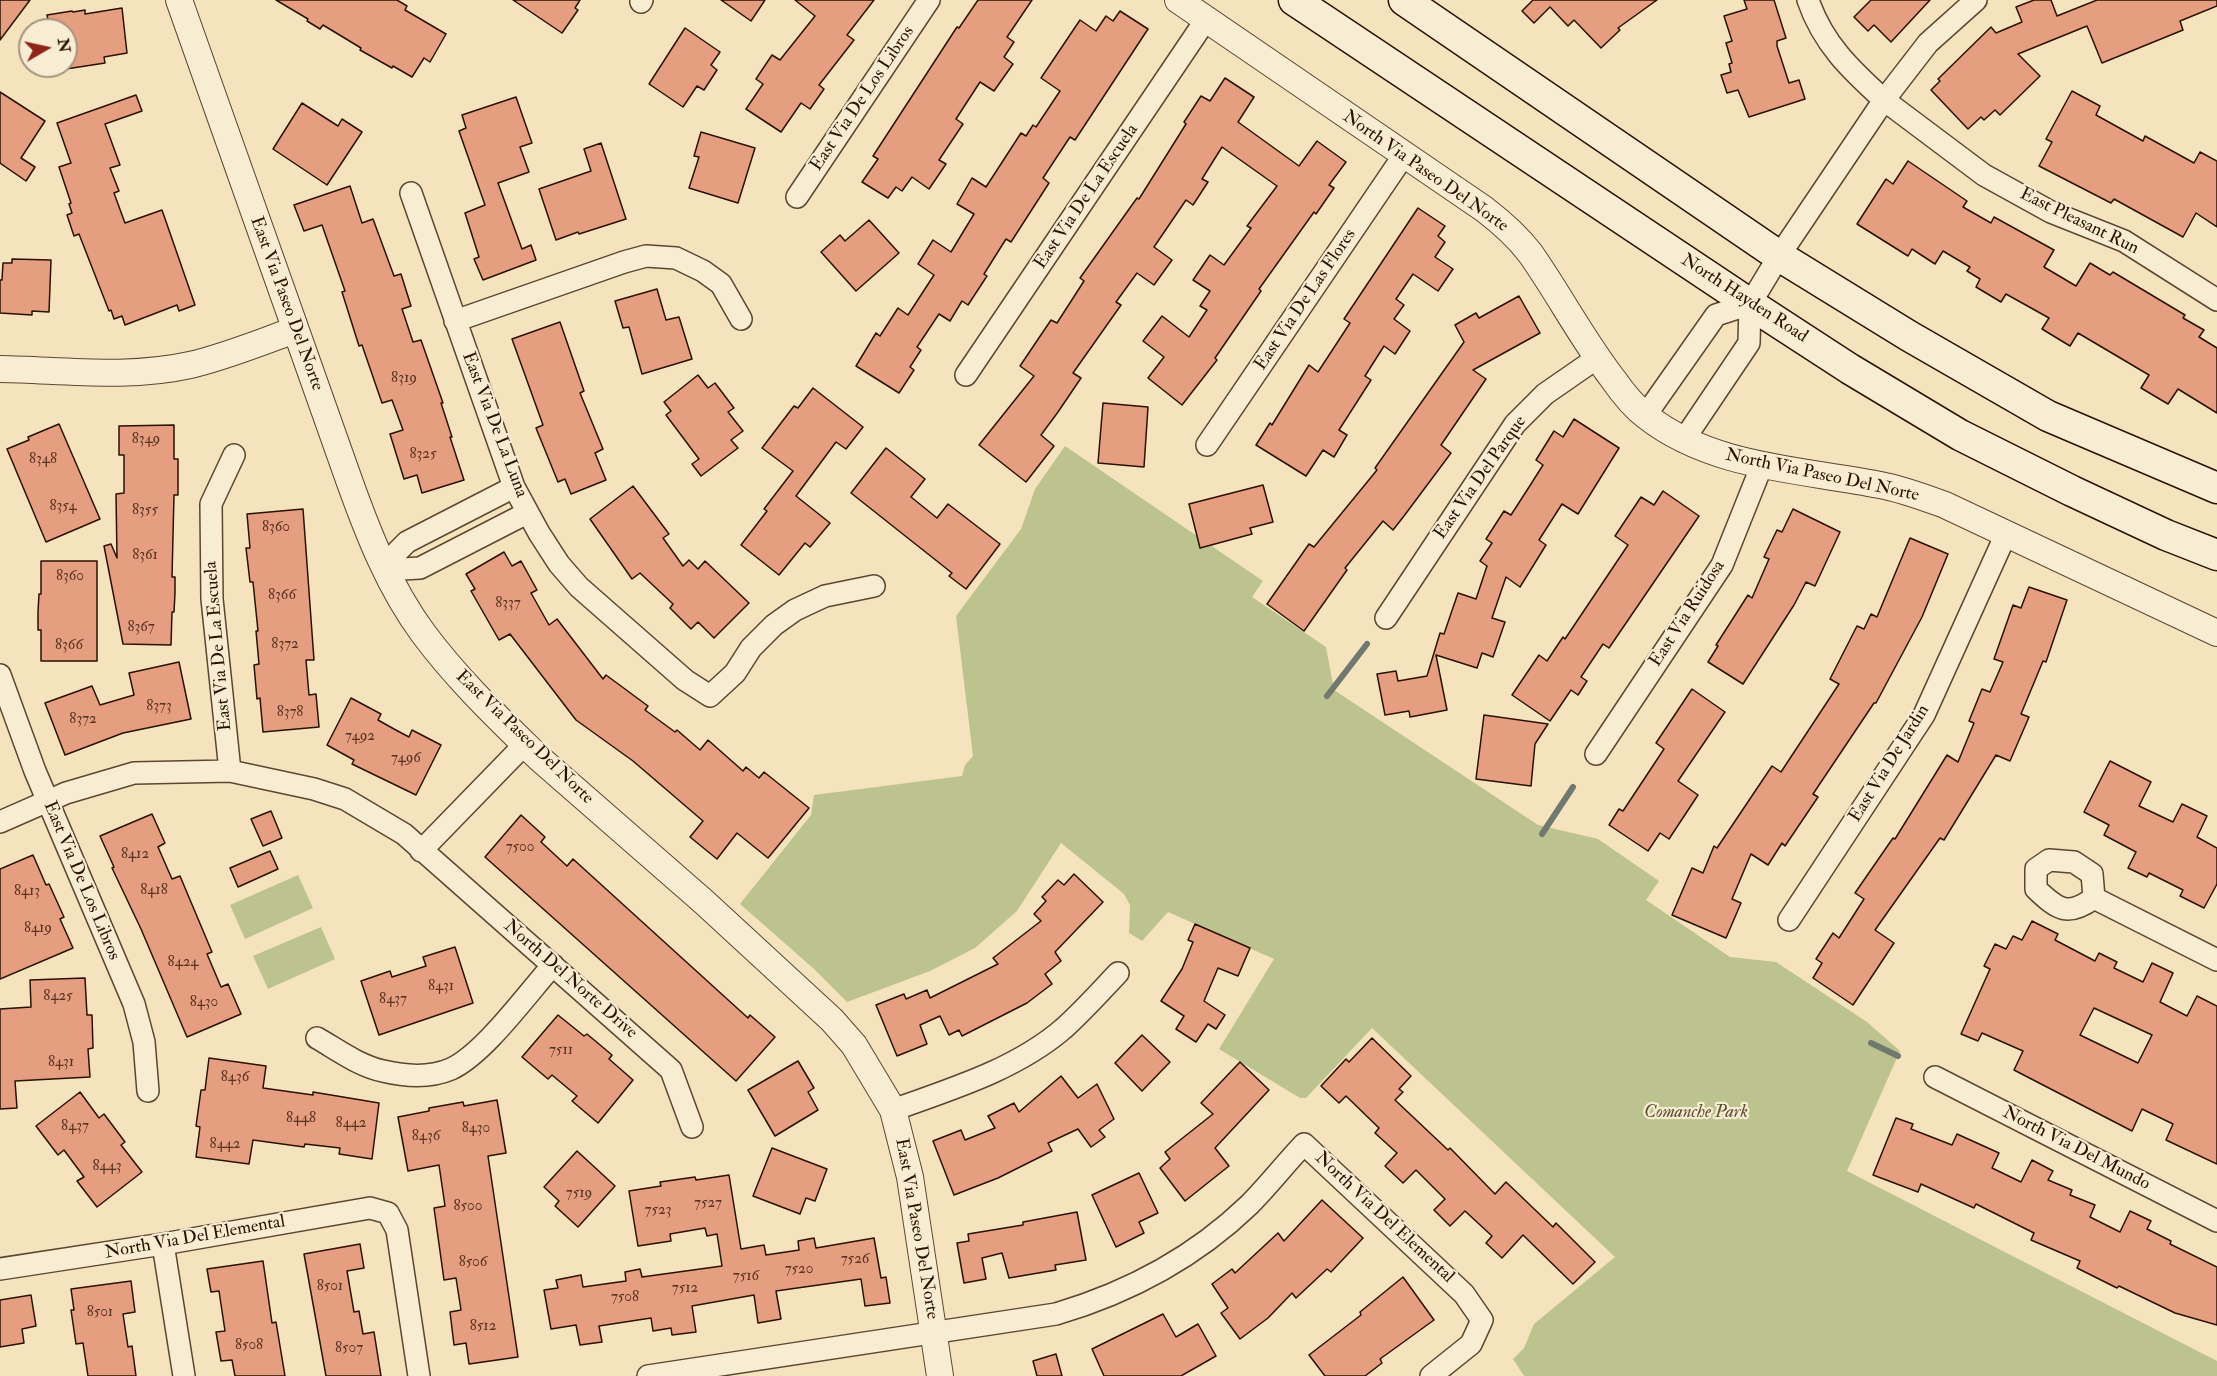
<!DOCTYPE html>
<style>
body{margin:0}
#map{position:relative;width:2217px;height:1376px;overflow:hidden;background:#f4e3bc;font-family:"IM FELL Double Pica",serif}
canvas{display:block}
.north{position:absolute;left:18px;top:18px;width:60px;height:60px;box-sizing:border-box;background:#f8edd3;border:2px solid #a6957f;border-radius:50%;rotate:81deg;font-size:16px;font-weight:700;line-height:24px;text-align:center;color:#2b1102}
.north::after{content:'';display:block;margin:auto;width:21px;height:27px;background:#8f2418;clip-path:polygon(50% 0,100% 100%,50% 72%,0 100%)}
</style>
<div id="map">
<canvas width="2217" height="1376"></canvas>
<div class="north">N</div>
</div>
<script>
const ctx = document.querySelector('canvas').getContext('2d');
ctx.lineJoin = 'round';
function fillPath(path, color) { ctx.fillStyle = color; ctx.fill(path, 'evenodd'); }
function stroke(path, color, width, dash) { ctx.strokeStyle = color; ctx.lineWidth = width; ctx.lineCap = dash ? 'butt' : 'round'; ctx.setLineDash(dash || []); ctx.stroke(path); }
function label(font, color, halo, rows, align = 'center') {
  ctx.font = font + ' "IM FELL Double Pica",serif'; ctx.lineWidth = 4.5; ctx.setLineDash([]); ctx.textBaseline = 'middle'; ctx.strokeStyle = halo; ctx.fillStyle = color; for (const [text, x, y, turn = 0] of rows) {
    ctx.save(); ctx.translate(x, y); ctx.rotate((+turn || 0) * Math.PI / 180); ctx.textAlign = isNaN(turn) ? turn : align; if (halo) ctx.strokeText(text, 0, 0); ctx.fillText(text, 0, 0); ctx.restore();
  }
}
fillPath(new Path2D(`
 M1065,446L1263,581L1252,597L1326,647L1334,690L1538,825L1598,839L1659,881L1646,900L1730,957L1776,962L1867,1022L1900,1051L1847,1171L2217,1361V1376H1524L1513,1359L1524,1348L1534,1324L1615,1257L1372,1028L1306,1098H1300L1219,1049L1274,959L1168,912L1142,941L1129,933L1130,905L1124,894L1061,843L1017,911L975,948L930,971L847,1002L813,968L740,904L811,815L814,795L962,776L965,765L973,756L956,616L1021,529L1035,489Z
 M298,875L313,908L245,939L230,905Z
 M321,927L335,959L268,989L253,956Z`), '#bdc38f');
stroke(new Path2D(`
 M1327,696L1367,644
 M1542,834L1573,787
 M1871,1043L1898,1056`), '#70786f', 6);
const building = new Path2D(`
 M0,0H30L0,40Z
 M276,0H397L407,6L405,10L446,34L430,62L424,58L412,77L393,66L392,68L360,50L361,48L323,25L320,29L307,21L308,19Z
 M513,0H580L575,8L578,10L562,33Z
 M721,0H765L751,21Z
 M795,0H874L847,35L854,40L819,85L824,89L810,109L801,103L781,132L746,109L763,84L756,79L772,55L780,60L815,16Z
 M978,0H1032L1007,37L1014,42L1004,57L1013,64L994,91L980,82L956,119L963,124L939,160L946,164L929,189L912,177L902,191L896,187L888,198L862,182L878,159L873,156L957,27L959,28Z
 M1533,0H1657L1618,28L1620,30L1601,48L1574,20L1568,26L1550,7L1534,23L1522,11Z
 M1744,0H1774L1786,38L1777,41V46L1789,83L1799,80L1805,99L1749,117L1738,90L1727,93L1721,75L1731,72L1729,64L1732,63L1726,43L1732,41L1724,16L1747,9Z
 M1871,0H1930L1891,42L1874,25L1868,31L1854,17Z
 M2034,0H2051L2057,16L2097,0H2217V6L2180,21L2183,30L2102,63L2087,26L2018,54L2040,76L2000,115L1995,110L1984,120L1981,117L1968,129L1931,90L1940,81L1938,79L1991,27L1996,33L2022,22L2016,7Z
 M122,8L127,53L104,57L105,63L66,69V30H50L47,15L72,11L73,12L85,10V14Z
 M1120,11L1148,29L1075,140L1070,137L1043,178L1049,183L1011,242L1006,239L984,274L987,276L968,305L962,301L950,321L939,314L917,347L921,350L910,367L914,370L899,393L856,366L876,333L880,336L898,308L908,315L934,275L918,264L933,240L951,252L974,214L957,204L972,178L986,187L1021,133L1026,136L1033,125L1036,127L1060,91L1041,78L1080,20L1096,31L1106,16L1113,21Z
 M685,28L720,52L711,65L717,70L704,90L697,86L683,107L649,84Z
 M1225,78L1254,97L1238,122L1299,166L1317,141L1346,162L1329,185L1334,188L1316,214L1314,212L1259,289L1261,291L1215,358L1217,360L1182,405L1148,378L1164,357L1143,341L1162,316L1189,337L1207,310L1200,306L1210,291L1193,280L1210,255L1224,265L1251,228L1247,226L1277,186L1222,147L1202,179L1208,182L1193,205L1186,200L1154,247L1172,260L1154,285L1137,273L1116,302L1121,305L1073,373L1081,378L1058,412L1041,435L1054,446L1026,482L979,445L1034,376L1020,366L1051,320L1057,323L1084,281L1080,278L1137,198L1139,199L1186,124L1184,122L1201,96L1210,101Z
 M2072,91L2100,106L2096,115L2143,141L2145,136L2194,163L2200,152L2217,161V227L2196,213L2183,237L2114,199L2111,203L2039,166L2052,142L2046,139Z
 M0,92L45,121L21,158L35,167L26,181L0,163Z
 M136,95L142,111L105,124L120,165L110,168L119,191L114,193L125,223L162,210L195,305L179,311L177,305L125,325L122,316L114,319L111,310L109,311L79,234L74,236L67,215L72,213L69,204L71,203L59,167L71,163L57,123Z
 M516,97L532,143L520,147L529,172L498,183L522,249L531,245L536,260L483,280L474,259L479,257L465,213L485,205L459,131L466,128L462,115Z
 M302,103L338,126L342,119L362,132L327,185L273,149Z
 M701,132L755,148L738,203L689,188L699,157L694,156Z
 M601,143L626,219L579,234L578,232L556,240L539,189L591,171L584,149Z
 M1908,161L1967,201L1963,207L1991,223L1994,217L2054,250L2044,267L2076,286L2090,263L2110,275L2113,272L2185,315L2183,318L2204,330L2199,337L2217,348V413L2178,389L2168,404L2141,388L2149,375L2078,333L2070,346L2042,329L2049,318L2006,294L2001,302L1976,287L1980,279L1967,271L1970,267L1943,251L1935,264L1912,249L1908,256L1857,224L1886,179L1893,184Z
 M350,186L362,223L373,219L394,276L401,274L411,306L402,309L413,342L421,340L443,403H441L452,437H450L464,480L422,493L417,475L404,479L390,434L403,430L392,400L382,403L362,345L359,346L342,292L345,291L322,225L304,231L294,205Z
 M1418,208L1445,226L1438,236L1445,242L1435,257L1453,269L1438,291L1413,274L1396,299L1404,305L1394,319L1410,331L1395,354L1384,346L1365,376L1371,380L1339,430L1347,435L1334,457L1323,450L1306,476L1256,445L1270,423L1272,425L1309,365L1318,372L1350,323L1344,319Z
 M869,220L899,253L856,291L821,252L840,235L845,241Z
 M12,259L51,260L49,312L32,311V315L0,313V280H2L3,263H12Z
 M657,289L666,320L679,317L692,359L642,374L629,327L623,328L615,301Z
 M1519,296L1540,333L1473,370L1486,379L1441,445L1451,453L1404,516L1393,530L1383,521L1345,568L1347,570L1304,631L1267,604L1309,544L1314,547L1377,470L1375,468L1464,342L1455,325L1476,313L1479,318Z
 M560,322L584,391L580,393L603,449L595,453L606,480L571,494L565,479L558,482L536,428L543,425L512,339Z
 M698,375L708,388L715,383L734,408L728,412L743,431L731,440L738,448L701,476L692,464L699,459L666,415L671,411L664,402Z
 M813,388L863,427L846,449L836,442L796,496L830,523L810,547L805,543L779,575L741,545L767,511L764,509L793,471L762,448L794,406L798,408Z
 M1103,403L1148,407L1144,467L1098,463Z
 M1574,419L1619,448L1578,514L1562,504L1539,540L1546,545L1520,587L1506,577L1492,618L1505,622L1493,657L1482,653L1477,668L1436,655L1447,710L1410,717L1409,711L1385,715L1377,674L1396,671L1398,681L1427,676L1440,633L1444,634L1458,593L1476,599L1487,566L1480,561L1492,543L1486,539L1504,511L1511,515L1531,484L1543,465L1536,460L1554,431L1563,437Z
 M59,424L100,519L46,542L7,449L29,440L28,437Z
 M174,425V459H178V495H174L172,577H175V593L174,612H172L171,645L123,644L104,546L111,544L117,558L116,494L124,493V455H119V426Z
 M886,448L925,479L911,497L937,518L948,504L1000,544L966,589L949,576L952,573L851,493Z
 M1263,485L1273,522L1250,528L1252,534L1200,548L1189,504Z
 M633,486L669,534L663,538L683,566L689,560L698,569L705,561L749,603L714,638L698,622L691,629L670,608L673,604L640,573L632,579L590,519Z
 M1663,491L1699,516L1609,648L1603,644L1581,677L1587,681L1578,695L1571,690L1550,721L1512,695L1539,655L1547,661L1563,637L1565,639L1628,545L1615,536L1641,497L1654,505Z
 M303,509L314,660H306L309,695L316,694L319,727L263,732L260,698L257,699L254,665L259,664L256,631H258L253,582H250L246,548H250L247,514Z
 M1793,509L1840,532L1815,586L1806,582L1794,605L1743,684L1708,662L1718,646L1716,645L1748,595L1752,598L1769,559L1764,557L1777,530L1782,532Z
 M1910,538L1948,554L1922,617L1876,703H1874L1813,794L1818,797L1785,846L1782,843L1768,865L1751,854L1732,899L1741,903L1726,938L1672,915L1692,868L1703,873L1714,846L1717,848L1772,766L1781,772L1839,684L1830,679L1857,626L1864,629L1871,614L1877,617Z
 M504,552L512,566L521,561L537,590L531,593L549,625L557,619L603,679L606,675L648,706L645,710L675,732L677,730L700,750L708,740L743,771L746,767L759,778L764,772L809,808L768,858L737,833L717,859L690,837L703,821L633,761L576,720L510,634L499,640L471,591L475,589L466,574Z
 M41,561H97V661H41V630H38V612L39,594H41Z
 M2029,587L2067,600L2046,662L2043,661L2021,714L2029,717L2010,761L1996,755L1944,840L1940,838L1875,930L1894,943L1853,1005L1813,978L1822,963L1816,959L1833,933L1839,938L1864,899L1855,893L1893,838L1895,839L1947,755L1958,762L1974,723L1969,721L1982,689L1990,692L2003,662L1994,659L2013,605L2021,608Z
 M179,662L191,719L123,733L65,755L45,703L92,686L100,705L134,695L129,673Z
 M1692,689L1725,712L1678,781L1698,795L1669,839L1660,833L1648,851L1609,825L1619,809L1623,811L1664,749L1656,743Z
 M351,698L381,714L378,720L394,729L409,737L412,730L441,745L416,795L352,764L354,760L327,745Z
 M1484,715L1548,724L1535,744L1531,786L1476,779Z
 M2110,761L2151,782L2139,806L2173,822L2182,804L2207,816L2197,837L2217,848V884L2204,908L2180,896L2183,890L2149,873L2147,877L2128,868L2136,852L2104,835L2109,825L2084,812Z
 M271,811L282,838L263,846L251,819Z
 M152,814L165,843L158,847L172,879L180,876L212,952L207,954L221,987L228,984L241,1014L187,1037L141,929L112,868L114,867L100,836Z
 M521,815L545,837L541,842L567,866L573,859L748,1018L750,1015L775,1037L736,1081L485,857Z
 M270,851L278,869L238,887L230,868Z
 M33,855L46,885L49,884L64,917L60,919L73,948L0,979V869Z
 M1074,874L1103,902L1055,952L1061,961L1045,974L1052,984L1027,1003L962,1036L959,1030L949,1035L940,1016L920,1025L927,1044L897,1056L876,1005L904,994L906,999L927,990L930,998L998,964L993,958L1041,921L1034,914L1046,901L1042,897L1058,880L1064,885Z
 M2032,921L2058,934L2055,940L2095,961L2099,953L2117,962L2114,968L2143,982L2152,963L2173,973L2160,1002L2187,1016L2197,996L2217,1006V1164L2166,1140L2173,1124L2142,1109L2132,1131L2014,1070L2023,1051L1982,1033L1978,1041L1961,1034L1990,969L1984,966L1995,944L2006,949L2013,936L2022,940ZM2094,1008L2152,1035L2138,1063L2080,1035Z
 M1195,924L1250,948L1238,976L1218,968L1204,1001L1225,1015L1216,1029L1208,1024L1196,1042L1176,1029L1184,1016L1161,1001L1182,969L1193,942L1188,940Z
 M455,947L473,1003L379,1035L361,981L390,971L392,977L426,966L423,957Z
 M85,978L87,1015H92L93,1048L88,1049L90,1077L15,1081L17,1108L0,1109V1009L31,1007L30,980Z
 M558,1015L584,1036L587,1034L612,1055L609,1059L633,1080L598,1123L572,1101L577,1096L552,1075L548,1079L522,1057Z
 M1142,1035L1170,1062L1142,1091L1115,1063Z
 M1372,1038L1411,1076L1399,1089L1403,1092L1395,1100L1448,1150L1450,1148L1495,1194L1506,1182L1553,1227L1556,1223L1595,1262L1573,1284L1523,1235L1502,1258L1486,1243L1492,1236L1465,1211L1450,1226L1434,1210L1445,1199L1416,1170L1403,1183L1385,1166L1397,1153L1375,1133L1379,1128L1346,1096L1339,1103L1321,1086L1346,1059L1349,1062Z
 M209,1058L266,1066L263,1088L313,1095V1092L379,1103L372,1159L339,1154L340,1148L305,1144L304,1147L253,1140L249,1164L196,1157L200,1127L196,1126L201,1090H205Z
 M798,1061L814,1088L808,1092L818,1110L775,1136L748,1090Z
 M1240,1062L1269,1090L1215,1148L1229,1166L1185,1201L1160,1168L1170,1159L1165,1152L1213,1114L1201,1103Z
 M1061,1076L1078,1098L1097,1084L1114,1119L1099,1130L1105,1137L1091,1147L1078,1129L1048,1143L1052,1151L998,1178L954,1195L933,1141L961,1130L965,1140L995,1128L988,1116L1014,1103L1019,1112Z
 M80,1092L99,1118L104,1114L125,1142L121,1145L142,1172L97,1207L77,1181L84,1177L64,1150L58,1155L36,1126Z
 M497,1100L506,1153L488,1156L518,1357L469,1364L466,1343L454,1345L450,1312L461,1310L456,1278L444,1280L434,1208L445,1206L439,1165L408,1171L398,1117L429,1111V1108L463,1102L464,1106Z
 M1896,1118L1913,1124L1911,1129L1952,1145L1957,1134L1999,1153L1992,1168L2021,1182L2032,1160L2053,1171L2048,1180L2072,1190L2070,1195L2095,1205L2090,1217L2120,1232L2130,1211L2151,1221L2147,1229L2171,1241L2170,1244L2217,1267V1325L2175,1313L2119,1286L2117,1288L2077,1268L2080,1261L2031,1240L2034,1233L1976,1204L1974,1208L1921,1184L1918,1192L1873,1175Z
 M772,1148L827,1169L815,1201L806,1198L800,1214L753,1196Z
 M577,1151L615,1186L578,1227L555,1206L559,1201L544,1187Z
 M1139,1173L1158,1213L1139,1222L1144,1233L1116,1247L1092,1195Z
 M729,1175L741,1249L764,1245L766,1255L799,1250L798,1241L814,1238L816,1248L874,1238L881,1278L886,1277L890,1303L865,1306L861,1279L776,1291L781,1319L758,1323L754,1295L692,1306L696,1332L672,1335L671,1328L653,1331L651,1318L599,1326L602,1342L580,1345L576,1325L551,1329L544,1290L558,1288L556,1280L581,1275L583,1287L626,1281L625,1272L640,1269L642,1277L722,1266L717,1234L707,1236L705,1228L670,1234L671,1241L638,1246L629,1191L661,1186L660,1182L695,1177L696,1180Z
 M1322,1200L1363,1238L1331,1272L1327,1269L1296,1298L1292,1293L1268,1318L1240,1339L1221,1313L1228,1308L1212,1284L1232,1269L1235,1273L1278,1233L1284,1241Z
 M1077,1212L1086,1260L1055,1265L1056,1270L1009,1278L1002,1253L982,1258L986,1279L964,1283L957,1243L969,1241L968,1234L1023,1225V1222Z
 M360,1244L364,1268L347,1271L354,1312L359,1311L363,1334L374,1332L381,1376H326L304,1254Z
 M263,1261L272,1323L276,1322L285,1376H235L232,1360L221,1361L216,1332L225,1331L219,1291L211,1292L207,1269Z
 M1403,1277L1434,1320L1380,1359L1382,1363L1365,1376H1325L1309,1355L1361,1315L1360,1312Z
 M131,1281L135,1312L123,1314L128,1347L132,1346L136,1376H88L83,1343L76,1344L71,1310H74L71,1289Z
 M31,1295L36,1326L22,1329L24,1343L0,1347V1300Z
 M1163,1314L1176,1337L1198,1324L1216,1356L1181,1376H1104L1092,1349Z
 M1056,1354L1062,1376H1037L1033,1361Z`);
fillPath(building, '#e69e80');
stroke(building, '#2b1102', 1.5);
const minor = new Path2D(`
 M1976,0L1928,43L1884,100L1984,175L2051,212L2124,241L2217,300
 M641,2L642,0
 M411,193L514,487L539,533L559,564L579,587L685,680L710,696L735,673L751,648L774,625L795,610L825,596L874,586
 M797,197L929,0
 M455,321L624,262L646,256L676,258L703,271L721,284L741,319
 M966,375L1207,18
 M1645,416L1716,315L1750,304
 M1683,441L1749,343L1750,304L1779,256L1884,100C1851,70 1823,44 1808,0
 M1207,445L1404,155
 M385,570L398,551L407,542L514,487
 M385,570L420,568L527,513
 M1386,618L1515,424L1545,394L1597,358
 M0,675L35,771L134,1004L144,1042L148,1091
 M1596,754L1722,565L1762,465
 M230,771L212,599L211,504L234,455
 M0,822L66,793L134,773L230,771L314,789L345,799L404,834L671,1070L692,1127
 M421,851L525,744
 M2049,860L2074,862L2092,874L2094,898C2068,917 2058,910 2036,889V869Z
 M2094,898L2217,960
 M1789,920L1924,715L2006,534
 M317,1038C338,1050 359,1066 383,1071C404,1076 430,1078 451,1069C484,1054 527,994 553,965
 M1935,1077L2217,1221
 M893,1110C951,1089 1015,1070 1063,1029C1082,1012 1100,992 1118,973
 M163,1244L184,1376
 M0,1269L163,1244L370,1208L388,1213L397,1230L419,1376
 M648,1376L1056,1314C1127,1293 1195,1257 1249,1205C1268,1186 1285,1164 1304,1144L1464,1294L1482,1320L1471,1344L1431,1376`);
const tertiary = new Path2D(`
 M179,0L349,480C368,533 389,587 423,633C457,679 498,718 539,758L704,902L832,1020L854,1045L893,1110L910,1177L940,1376
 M1178,0L1484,209C1501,222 1517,236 1530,253C1559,294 1582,339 1613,379C1622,392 1633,406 1646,416C1712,468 1800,469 1880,485C1902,489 1923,497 1945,505L2217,633
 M0,369C62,370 128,379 190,365C225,357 261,342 295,330`);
const secondary = new Path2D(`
 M1294,0L1750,304L1850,369L1960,435L2072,491L2166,535L2217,555
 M1404,0L1779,256L1909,336L2048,416L2217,488`);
stroke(minor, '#5d4630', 24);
stroke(tertiary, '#5d4630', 28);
stroke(secondary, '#2b1102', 33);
stroke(minor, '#f8edd3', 21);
stroke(tertiary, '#f8edd3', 26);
stroke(secondary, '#f8edd3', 30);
label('15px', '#5a3422', null, [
 ["8319",404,379],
 ["8349",146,440],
 ["8325",423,455],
 ["8348",43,460],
 ["8354",63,507],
 ["8355",145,511],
 ["8360",276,528],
 ["8361",145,556],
 ["8360",70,577],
 ["8366",282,596],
 ["8337",508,604],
 ["8367",141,628],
 ["8372",285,645],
 ["8366",69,646],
 ["8373",159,707],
 ["8378",290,713],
 ["8372",83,720],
 ["7492",360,737],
 ["7496",406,759],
 ["7500",520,848],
 ["8412",135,855],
 ["8418",154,891],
 ["8413",27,892],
 ["8419",38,929],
 ["8424",183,963],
 ["8431",441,987],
 ["8425",58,997],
 ["8437",393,1000],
 ["8430",204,1003],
 ["7511",561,1051],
 ["8431",61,1063],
 ["8436",235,1078],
 ["8448",301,1119],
 ["8442",351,1124],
 ["8437",75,1127],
 ["8430",476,1129],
 ["8436",426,1137],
 ["8442",225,1145],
 ["8443",107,1167],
 ["7519",579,1194],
 ["7527",708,1204],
 ["8500",468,1207],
 ["7523",658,1211],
 ["7526",855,1260],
 ["8506",473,1263],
 ["7520",799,1270],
 ["7516",746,1277],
 ["8501",330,1287],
 ["7512",685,1289],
 ["7508",625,1298],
 ["8501",100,1313],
 ["8512",483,1327],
 ["8508",249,1346],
 ["8507",349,1349]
]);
label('18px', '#2b1102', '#f8edd3', [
 ["East Via De Los Libros",863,99,-56],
 ["North Via Paseo Del Norte",1425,172,35],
 ["East Via De La Escuela",1087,197,-56],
 ["East Pleasant Run",2079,222,26],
 ["North Hayden Road",1744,299,33],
 ["East Via De Las Flores",1306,300,-56],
 ["East Via Paseo Del Norte",286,304,70],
 ["East Via De La Luna",494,425,69],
 ["North Via Paseo Del Norte",1822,476,12],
 ["East Via Del Parque",1481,478,-55],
 ["East Via Ruidosa",1688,614,-57],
 ["East Via De La Escuela",219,646,-95],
 ["East Via Paseo Del Norte",524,738,44],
 ["East Via De Jardin",1890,764,-58],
 ["East Via De Los Libros",81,881,67],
 ["North Del Norte Drive",570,980,41],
 ["North Via Del Mundo",2076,1149,27],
 ["North Via Del Elemental",1384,1218,43],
 ["East Via Paseo Del Norte",916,1229,80],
 ["North Via Del Elemental",195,1238,-10]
]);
label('italic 18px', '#5e4f33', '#f8edd3', [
 ["Comanche Park",1696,1113]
]);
</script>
